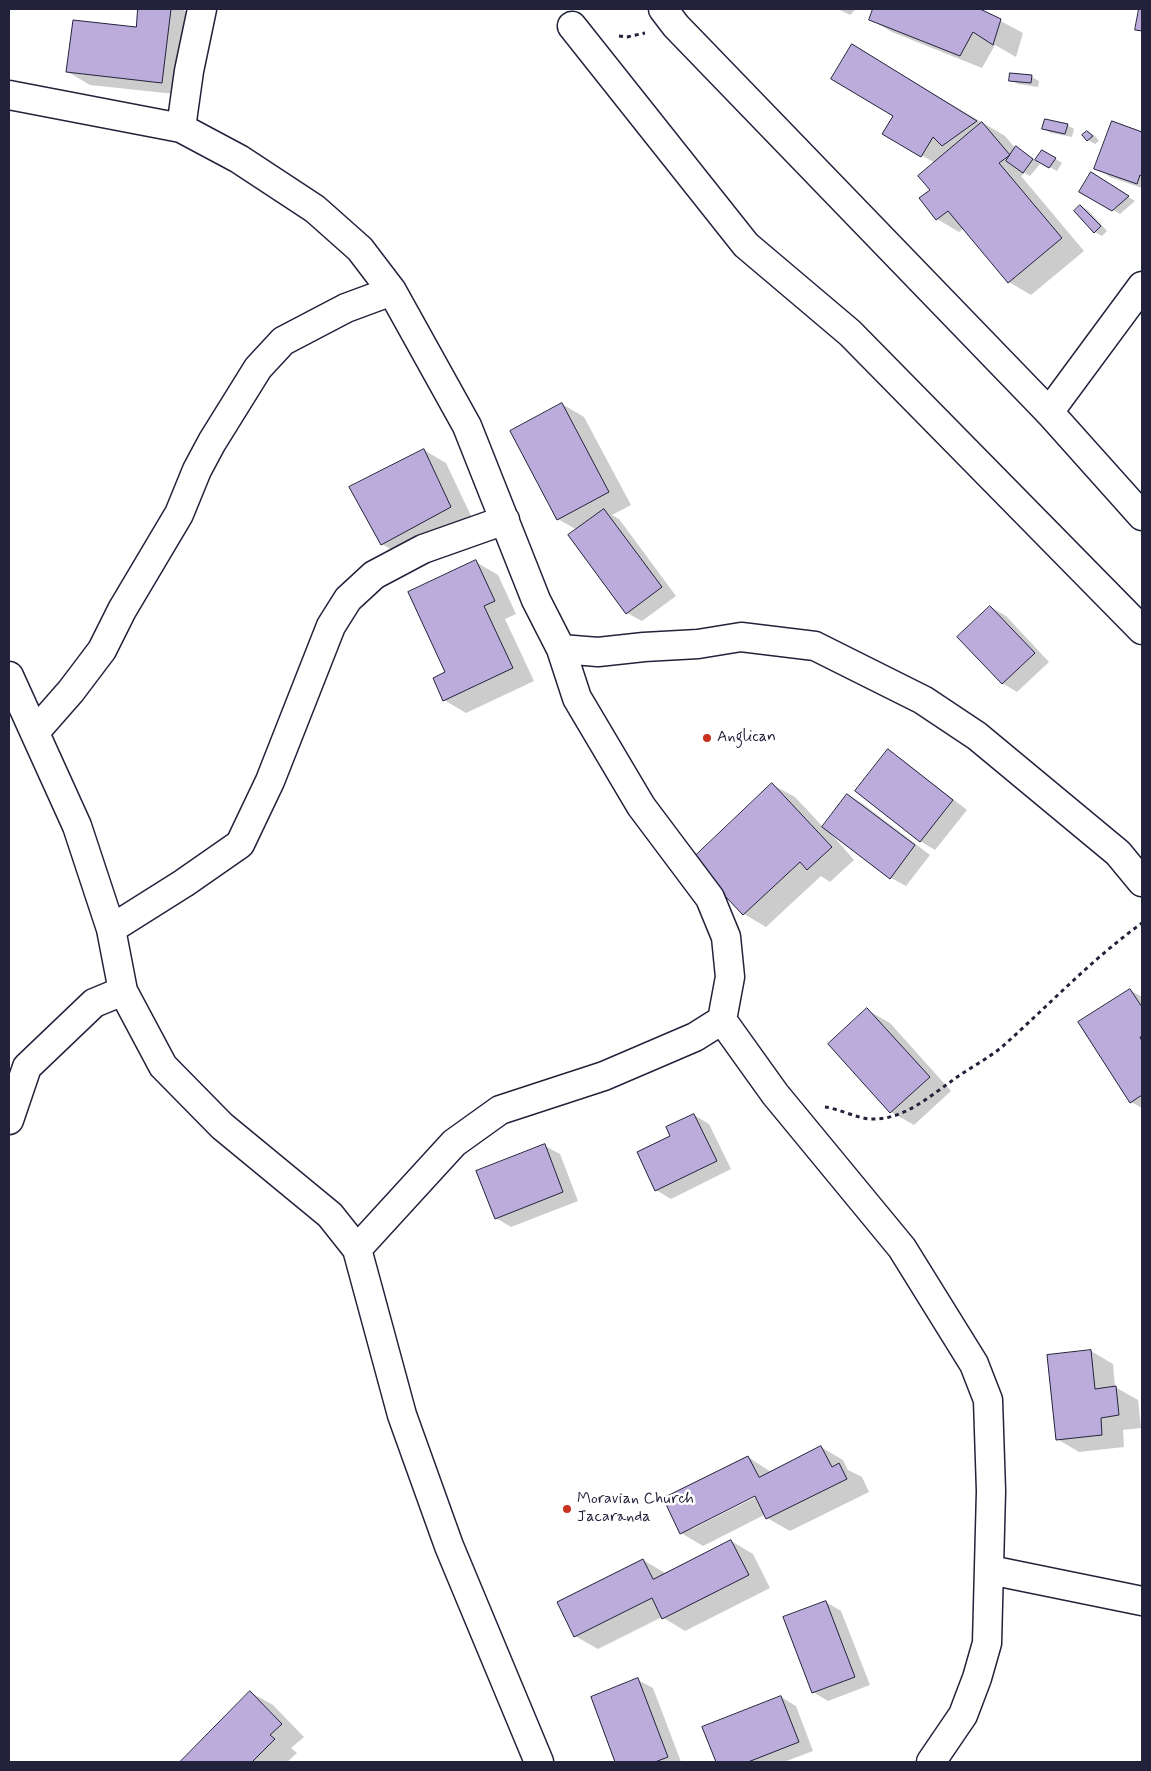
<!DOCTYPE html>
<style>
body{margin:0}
#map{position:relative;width:1151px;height:1771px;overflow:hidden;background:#fff;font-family:Mynerve,sans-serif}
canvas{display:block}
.frame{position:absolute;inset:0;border:10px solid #22223b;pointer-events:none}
</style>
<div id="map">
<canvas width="1151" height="1771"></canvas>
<div class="frame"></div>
</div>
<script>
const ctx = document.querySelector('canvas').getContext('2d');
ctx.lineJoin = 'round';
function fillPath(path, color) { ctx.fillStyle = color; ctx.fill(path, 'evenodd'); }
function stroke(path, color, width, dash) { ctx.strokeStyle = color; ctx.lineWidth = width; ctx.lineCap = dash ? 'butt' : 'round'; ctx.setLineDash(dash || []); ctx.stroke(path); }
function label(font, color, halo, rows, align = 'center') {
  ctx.font = font + ' Mynerve,sans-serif'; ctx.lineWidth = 5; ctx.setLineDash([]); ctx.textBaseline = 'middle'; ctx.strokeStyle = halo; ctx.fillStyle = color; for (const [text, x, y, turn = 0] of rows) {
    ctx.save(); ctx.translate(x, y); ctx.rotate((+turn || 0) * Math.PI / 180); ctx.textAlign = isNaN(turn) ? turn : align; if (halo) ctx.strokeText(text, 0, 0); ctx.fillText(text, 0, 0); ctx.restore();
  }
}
fillPath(new Path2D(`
 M139,9H181L194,16L184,95L90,85L68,72L137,28Z
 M838,9H856L850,15Z
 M874,9H978L1023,33L1016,57L995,45L982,68L892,32L870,19Z
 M875,59L1005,136L1016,149L1024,152L1040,164L1030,176L1025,173L1021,176L1084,251L1031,295L1009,282L964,228L959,232L937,219L932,190L935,163L884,133L894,115Z
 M1032,77L1039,81L1038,87L1018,84L1011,80Z
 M1113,122L1142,133V188L1110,177L1096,168Z
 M1067,125L1074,129L1072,137L1051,133L1044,129Z
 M1088,132L1095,136L1099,141L1095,144L1088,140L1084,135Z
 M1042,151L1062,163L1057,171L1037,160Z
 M1091,174L1135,201L1120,214L1081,191Z
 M1081,206L1088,210L1107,231L1102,236L1095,232Z
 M562,404L584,417L631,505L612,515L619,519L676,596L642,621L627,613L577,530L558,519L511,432Z
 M424,450L446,463L473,520L404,557L382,544Z
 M476,562L498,575L516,614L505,619L534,681L466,713L444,700L447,672Z
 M991,607L1006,616L1049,662L1017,692L1002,683Z
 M889,751L903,760L967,810L935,850L920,841Z
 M773,785L795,797L823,827L848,795L863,804L930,855L906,886L891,878L826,828L854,860L830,882L821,876L766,927L744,914Z
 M1130,990L1142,997V1108L1131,1102Z
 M867,1010L890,1023L951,1091L914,1125L891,1112Z
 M694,1115L709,1124L731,1169L671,1199L656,1190L671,1136Z
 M545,1146L560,1154L578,1201L511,1227L496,1218Z
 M1091,1351L1113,1364L1115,1387L1138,1400L1141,1428L1123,1430L1124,1447L1079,1452L1057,1439Z
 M821,1447L843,1460L848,1470L862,1477L869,1492L790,1531L767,1518L766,1514L703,1546L681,1533L748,1457L771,1472ZM760,1492L762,1494L692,1529V1526Z
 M731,1541L753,1554L770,1588L685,1631L662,1617L598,1649L575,1636L643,1560L665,1573Z
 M826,1602L841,1611L870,1685L828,1701L813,1692Z
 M638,1680L653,1688L681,1762H617L592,1697Z
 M250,1692L273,1705L304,1737L291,1748L297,1753L287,1762H182Z
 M781,1697L796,1706L813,1751L784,1762H717L704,1728Z`), '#0003');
const building = new Path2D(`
 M138,9H171L162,83L66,72L73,20L136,27Z
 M873,9H980L1001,19L993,45L973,32L960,56L869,20Z
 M1139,9H1142V31L1135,30Z
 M852,44L977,121L942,146L933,137L921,157L882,134L893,116L831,79Z
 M1010,73L1032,75L1031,83L1009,81Z
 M1045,119L1068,124L1065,134L1042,129Z
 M1112,121L1142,132V176L1140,175L1137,184L1094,169Z
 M982,122L1010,155L999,163L1062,238L1008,283L948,211L936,220L919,198L930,190L918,176Z
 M1087,131L1093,136L1087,141L1082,135Z
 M1016,146L1033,159L1023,173L1006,161Z
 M1042,150L1056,158L1049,168L1035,160Z
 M1091,172L1129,196L1112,211L1079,192Z
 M1080,205L1101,226L1094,233L1074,211Z
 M562,403L609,492L557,520L510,431Z
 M424,449L451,507L381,545L349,487Z
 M604,509L662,587L626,614L568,535Z
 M476,560L495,601L484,606L513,668L443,701L433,678L445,672L408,592Z
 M990,606L1035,653L1002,684L957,637Z
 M888,749L953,800L920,842L855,791Z
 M772,783L832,847L807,870L800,862L743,915L691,860Z
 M847,794L915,845L890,879L822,827Z
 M1130,989L1142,1007V1036L1140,1037L1142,1041V1095L1130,1103L1078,1022Z
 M867,1008L930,1077L890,1113L828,1044Z
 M694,1114L717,1161L655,1191L637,1152L670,1136L666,1127Z
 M545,1144L563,1192L495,1219L476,1171Z
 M1091,1350L1095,1389L1116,1386L1119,1415L1101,1418L1102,1435L1056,1440L1047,1355Z
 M821,1446L832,1467L839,1463L847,1479L766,1519L755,1496L680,1534L663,1498L748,1456L759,1477Z
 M731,1540L749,1575L662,1619L652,1598L574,1637L557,1602L643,1559L653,1579Z
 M826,1601L855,1677L812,1693L783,1617Z
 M638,1678L668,1757L655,1762H615L591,1697Z
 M250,1691L282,1724L270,1735L275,1739L252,1762H180Z
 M781,1696L799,1742L748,1762H716L702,1727Z`);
fillPath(building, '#bbacdc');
stroke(building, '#22223b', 1);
const minor = new Path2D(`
 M572,26L746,245L850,333L1142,630
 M9,95L181,128L239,159L315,209L360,249L392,291L467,426L536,600L561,649L577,698L641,806L710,898L726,937L730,977L722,1020L695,1037L604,1076L500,1110L454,1143L357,1249
 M181,128L189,71L202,9
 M1049,412L1142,286
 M561,649L598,652L644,647L698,644L741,637L815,646L923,700L977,736L1118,853L1142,882
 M9,676L77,826L111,929L123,991L163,1066L222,1126L330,1215L357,1249L402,1415L449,1546L539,1762
 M35,732L71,691L102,650L122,610L179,514L197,470L212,442L258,368L283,341L346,308L392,291
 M111,929L184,883L240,844L270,781L331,626L348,599L374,575L423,549L505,520
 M722,1020L775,1094L902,1248L974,1364L988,1400L991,1491L987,1643L977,1678L963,1715L931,1762
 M9,1120L27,1067L94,1003L123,991
 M990,1570L1142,1601`);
const major = new Path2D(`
 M663,9L676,26L1049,412L1142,516`);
stroke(minor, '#22223b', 31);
stroke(major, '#22223b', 31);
stroke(new Path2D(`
 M619,36L627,37L645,33
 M825,1107C840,1109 858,1119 872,1119C903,1120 929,1097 953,1080C969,1068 988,1059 1003,1046C1049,1005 1092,959 1142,923`), '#22223b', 3, [4, 4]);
stroke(minor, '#fff', 28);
stroke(major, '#fff', 28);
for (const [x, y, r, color] of [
 [707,738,5,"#c8321e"],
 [567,1509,5,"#c8321e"]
]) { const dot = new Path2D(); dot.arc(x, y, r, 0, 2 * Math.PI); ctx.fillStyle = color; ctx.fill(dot); stroke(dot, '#fff', 2); }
label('16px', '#22223b', '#fff', [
 ["Anglican",717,738],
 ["Moravian Church",577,1500],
 ["Jacaranda",577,1518]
], 'left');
</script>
